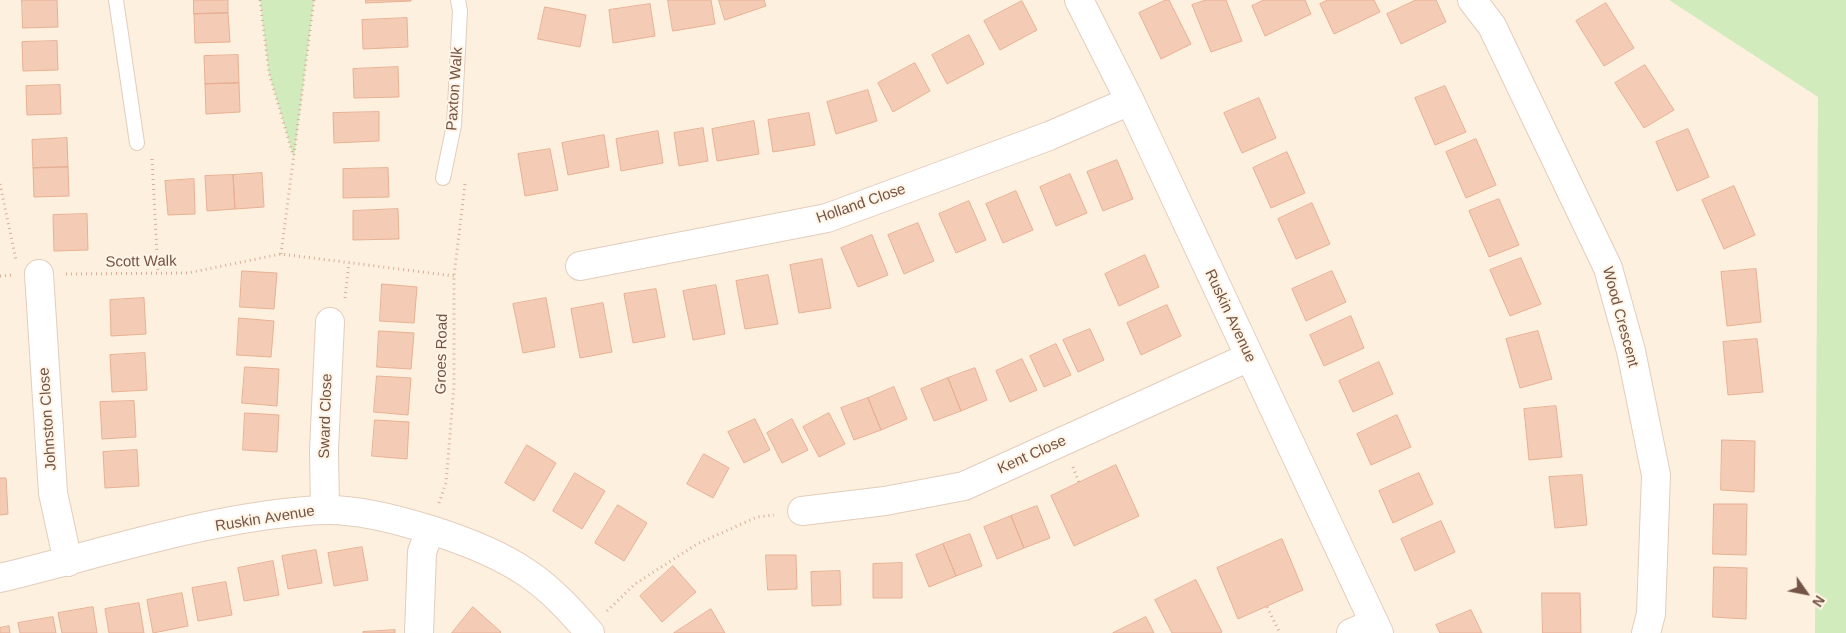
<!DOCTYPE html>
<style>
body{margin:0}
#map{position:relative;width:1846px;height:633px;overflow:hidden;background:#fdf0de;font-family:Arial,sans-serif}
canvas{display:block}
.north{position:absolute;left:1781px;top:568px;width:50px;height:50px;-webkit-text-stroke:4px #fff4e5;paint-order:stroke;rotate:123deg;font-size:14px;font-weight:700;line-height:20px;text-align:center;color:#745445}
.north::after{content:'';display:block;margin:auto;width:18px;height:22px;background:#745445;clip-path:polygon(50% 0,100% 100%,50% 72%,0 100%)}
</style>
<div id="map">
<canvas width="1846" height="633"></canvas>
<div class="north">N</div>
</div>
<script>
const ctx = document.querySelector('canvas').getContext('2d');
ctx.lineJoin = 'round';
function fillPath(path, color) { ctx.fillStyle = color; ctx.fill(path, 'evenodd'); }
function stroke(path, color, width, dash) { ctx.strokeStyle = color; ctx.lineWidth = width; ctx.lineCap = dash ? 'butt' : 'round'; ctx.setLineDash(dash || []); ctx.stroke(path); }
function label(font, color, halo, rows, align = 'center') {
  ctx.font = font + ' Arial,sans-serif'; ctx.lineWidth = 4; ctx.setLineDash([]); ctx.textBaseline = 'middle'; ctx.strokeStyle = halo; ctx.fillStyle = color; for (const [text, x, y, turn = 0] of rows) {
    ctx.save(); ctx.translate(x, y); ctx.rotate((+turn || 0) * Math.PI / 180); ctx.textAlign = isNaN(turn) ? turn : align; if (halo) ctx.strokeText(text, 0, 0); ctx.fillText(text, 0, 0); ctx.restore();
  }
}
fillPath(new Path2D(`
 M260,0H314L294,158L269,73Z
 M1669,0H1846V633H1815L1818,97Z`), '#d2ebbd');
const building = new Path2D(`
 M22,0H57L58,27L23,28Z
 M194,0H228V13L194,14Z
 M366,0H411V1L366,3Z
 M668,0H711L715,24L673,31Z
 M719,0H764L766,6L725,20Z
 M1166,0H1169L1191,44L1161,59L1139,13Z
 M1206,0H1226L1242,41L1211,52L1192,5Z
 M1264,0H1305L1311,14L1265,36L1252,6Z
 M1328,0H1374L1380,12L1334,34L1320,4Z
 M1416,0H1436L1446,22L1401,44L1387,14Z
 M1022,1L1037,30L1000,50L984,21Z
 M1606,3L1634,48L1604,66L1576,21Z
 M650,4L655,36L613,43L609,10Z
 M545,7L586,15L580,47L538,39Z
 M228,13L230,42L195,43L194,14Z
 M407,18L408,47L363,49L362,20Z
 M969,35L984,64L947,84L932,55Z
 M57,41L58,70L23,71L22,42Z
 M238,55L239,83L205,84L204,56Z
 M915,63L930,91L893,112L878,83Z
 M1645,65L1674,110L1644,128L1615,83Z
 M398,67L399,97L354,98L353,69Z
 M239,83L240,112L206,114L205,84Z
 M60,85L61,114L27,115L26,86Z
 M1445,86L1466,132L1435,145L1415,98Z
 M868,90L877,121L836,134L827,102Z
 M1259,98L1276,138L1242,153L1224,113Z
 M379,112V141L334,143L333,113Z
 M809,113L815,145L773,152L768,120Z
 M754,121L759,154L717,161L712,129Z
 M703,128L708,161L679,166L674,133Z
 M1688,129L1709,177L1677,191L1656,142Z
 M658,131L663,163L621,171L616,139Z
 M604,135L609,167L568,175L562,143Z
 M67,138L68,167L33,168L32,140Z
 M1476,139L1496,185L1466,198L1446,152Z
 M550,149L558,190L525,196L518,154Z
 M1287,152L1305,193L1271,208L1253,168Z
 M1117,160L1133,199L1103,211L1087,172Z
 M68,167L69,196L34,197L33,168Z
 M388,168L389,197L343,198V169Z
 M262,173L264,207L235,209L233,175Z
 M1070,174L1087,213L1056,226L1040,187Z
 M233,175L235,209L207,211L205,176Z
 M194,179L195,214L168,215L165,181Z
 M1734,186L1755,235L1724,249L1702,200Z
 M1016,191L1033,230L1003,243L986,204Z
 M1499,199L1519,245L1489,257L1469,211Z
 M969,201L986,240L956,253L939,214Z
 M1312,203L1330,244L1296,259L1278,219Z
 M398,209L399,239L353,240V211Z
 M87,214L88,250L54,251L53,215Z
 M918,223L934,261L904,274L888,235Z
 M872,235L888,275L858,287L841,248Z
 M1145,255L1159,287L1119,306L1105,274Z
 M1521,258L1541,304L1510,316L1490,270Z
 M822,259L831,308L799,313L790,265Z
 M1756,269L1761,322L1727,326L1721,272Z
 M242,271L277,273L274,309L240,307Z
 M1332,271L1346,302L1306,321L1292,289Z
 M768,275L778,324L745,329L736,281Z
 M382,284L417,287L414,323L380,321Z
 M716,285L725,334L693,340L683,291Z
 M656,289L665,337L633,343L624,294Z
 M144,298L146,334L111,336L110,300Z
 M546,298L555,347L523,353L513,304Z
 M603,303L612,352L580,358L571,309Z
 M1167,305L1181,336L1141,355L1127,323Z
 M1351,316L1364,348L1324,366L1310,335Z
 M239,318L274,321L271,357L237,355Z
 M1090,329L1104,360L1078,372L1063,340Z
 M379,331L414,333L411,369L377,367Z
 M1538,331L1552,379L1520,388L1506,339Z
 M1757,339L1763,392L1728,395L1723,342Z
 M1056,344L1071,375L1044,387L1030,356Z
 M145,353L147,390L112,392L110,355Z
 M1022,359L1037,390L1010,402L996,371Z
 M1379,362L1393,394L1353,412L1339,381Z
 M245,367L279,369L277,406L242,403Z
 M975,368L987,400L961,411L948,378Z
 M377,376L411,378L408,415L374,412Z
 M948,378L961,411L934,421L921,389Z
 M894,387L907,419L881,430L868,398Z
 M868,398L881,430L854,440L841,408Z
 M134,401L136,437L102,439L100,402Z
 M1556,406L1562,457L1529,460L1524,409Z
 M245,413L279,415L277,452L243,450Z
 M829,413L845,444L819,457L803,427Z
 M1397,415L1411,447L1371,465L1357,434Z
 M755,419L770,450L744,463L728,432Z
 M792,419L808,450L782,463L767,433Z
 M375,420L409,422L407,459L372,456Z
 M1722,440L1755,441L1754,492L1721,490Z
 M527,445L556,463L534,501L505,483Z
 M137,450L139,486L105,488L103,452Z
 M704,454L729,468L713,498L687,484Z
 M1116,465L1139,516L1074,546L1051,496Z
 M575,473L605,491L582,529L553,511Z
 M1419,473L1433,504L1393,523L1379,491Z
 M1582,475L1587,525L1555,528L1549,477Z
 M0,478H6L8,514L0,515Z
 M1714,504H1747L1746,555L1713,554Z
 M618,505L647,523L624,561L595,543Z
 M1037,506L1050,538L1024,548L1011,516Z
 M1011,516L1024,548L997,559L984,527Z
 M1441,521L1455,552L1415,571L1401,539Z
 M970,534L982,566L956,576L943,544Z
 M1282,539L1303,590L1238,619L1217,568Z
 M943,544L956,576L929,587L916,555Z
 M362,547L368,580L334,586L328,553Z
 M316,550L322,583L288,589L282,556Z
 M766,555H796L797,589L768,590Z
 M273,561L279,595L244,601L238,568Z
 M902,563V598H873V564Z
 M673,566L696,592L662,622L640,596Z
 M1714,567L1747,568L1746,619L1713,617Z
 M840,571L841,605L812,606L811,572Z
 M1196,580L1222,632L1220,633H1172L1155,600Z
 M226,582L232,615L198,621L192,588Z
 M182,593L188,626L153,633L147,600Z
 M1542,593H1580L1581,633H1543Z
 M139,603L144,633H109L105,609Z
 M93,607L97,633H62L58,613Z
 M473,607L501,632L500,633H452Z
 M711,609L725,633H674Z
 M1471,610L1482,633H1440L1436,625Z
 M53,617L56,633H20L18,623Z
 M1146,617L1154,633H1113Z
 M9,626L10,633H0V628Z
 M395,630V633H363V632Z`);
fillPath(building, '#f4cbb5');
stroke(building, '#e7b094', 1);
const service = new Path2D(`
 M116,0L137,143
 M443,178L454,125L460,11L458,0`);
const minor = new Path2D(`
 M1079,0L1130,101L1379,633
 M1472,0L1492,26L1608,268L1631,351L1656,475L1651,614L1646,633
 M580,266L827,218L1049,136L1130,101
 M39,274L53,493L68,562
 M325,510L324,450L330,322
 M802,511L885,501L964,486L1249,357
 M419,633L422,552L430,530
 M1351,633L1374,623`);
const tertiary = new Path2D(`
 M0,578C104,553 216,515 322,510C377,508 482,542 527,573C551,589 571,611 590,633`);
stroke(service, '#e3cdbd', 16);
stroke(minor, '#e3cdbd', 30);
stroke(tertiary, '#e3cdbd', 30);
stroke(new Path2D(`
 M260,0L269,73L293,155
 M152,159L158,273
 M0,184L16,260
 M281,254L314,0
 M66,274L188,273L281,254L454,276
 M0,276L12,275
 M345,298L349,263
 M1073,467L1079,483
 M439,503L446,483L454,386V276L465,184
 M1267,607L1280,633
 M607,611L635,584L697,544L757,517L774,515`), '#d8ae98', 3, [1, 4]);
stroke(service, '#fff', 14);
stroke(minor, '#fff', 28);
stroke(tertiary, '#fff', 28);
label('15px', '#745445', '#fff4e5', [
 ["Paxton Walk",455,89,-86],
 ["Holland Close",861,204,-19],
 ["Scott Walk",141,262,-1],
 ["Ruskin Avenue",1230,316,65],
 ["Wood Crescent",1620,317,75],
 ["Groes Road",442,354,-89],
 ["Sward Close",326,416,-88],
 ["Johnston Close",48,419,-94],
 ["Kent Close",1032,455,-24],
 ["Ruskin Avenue",265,519,-9]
]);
</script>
